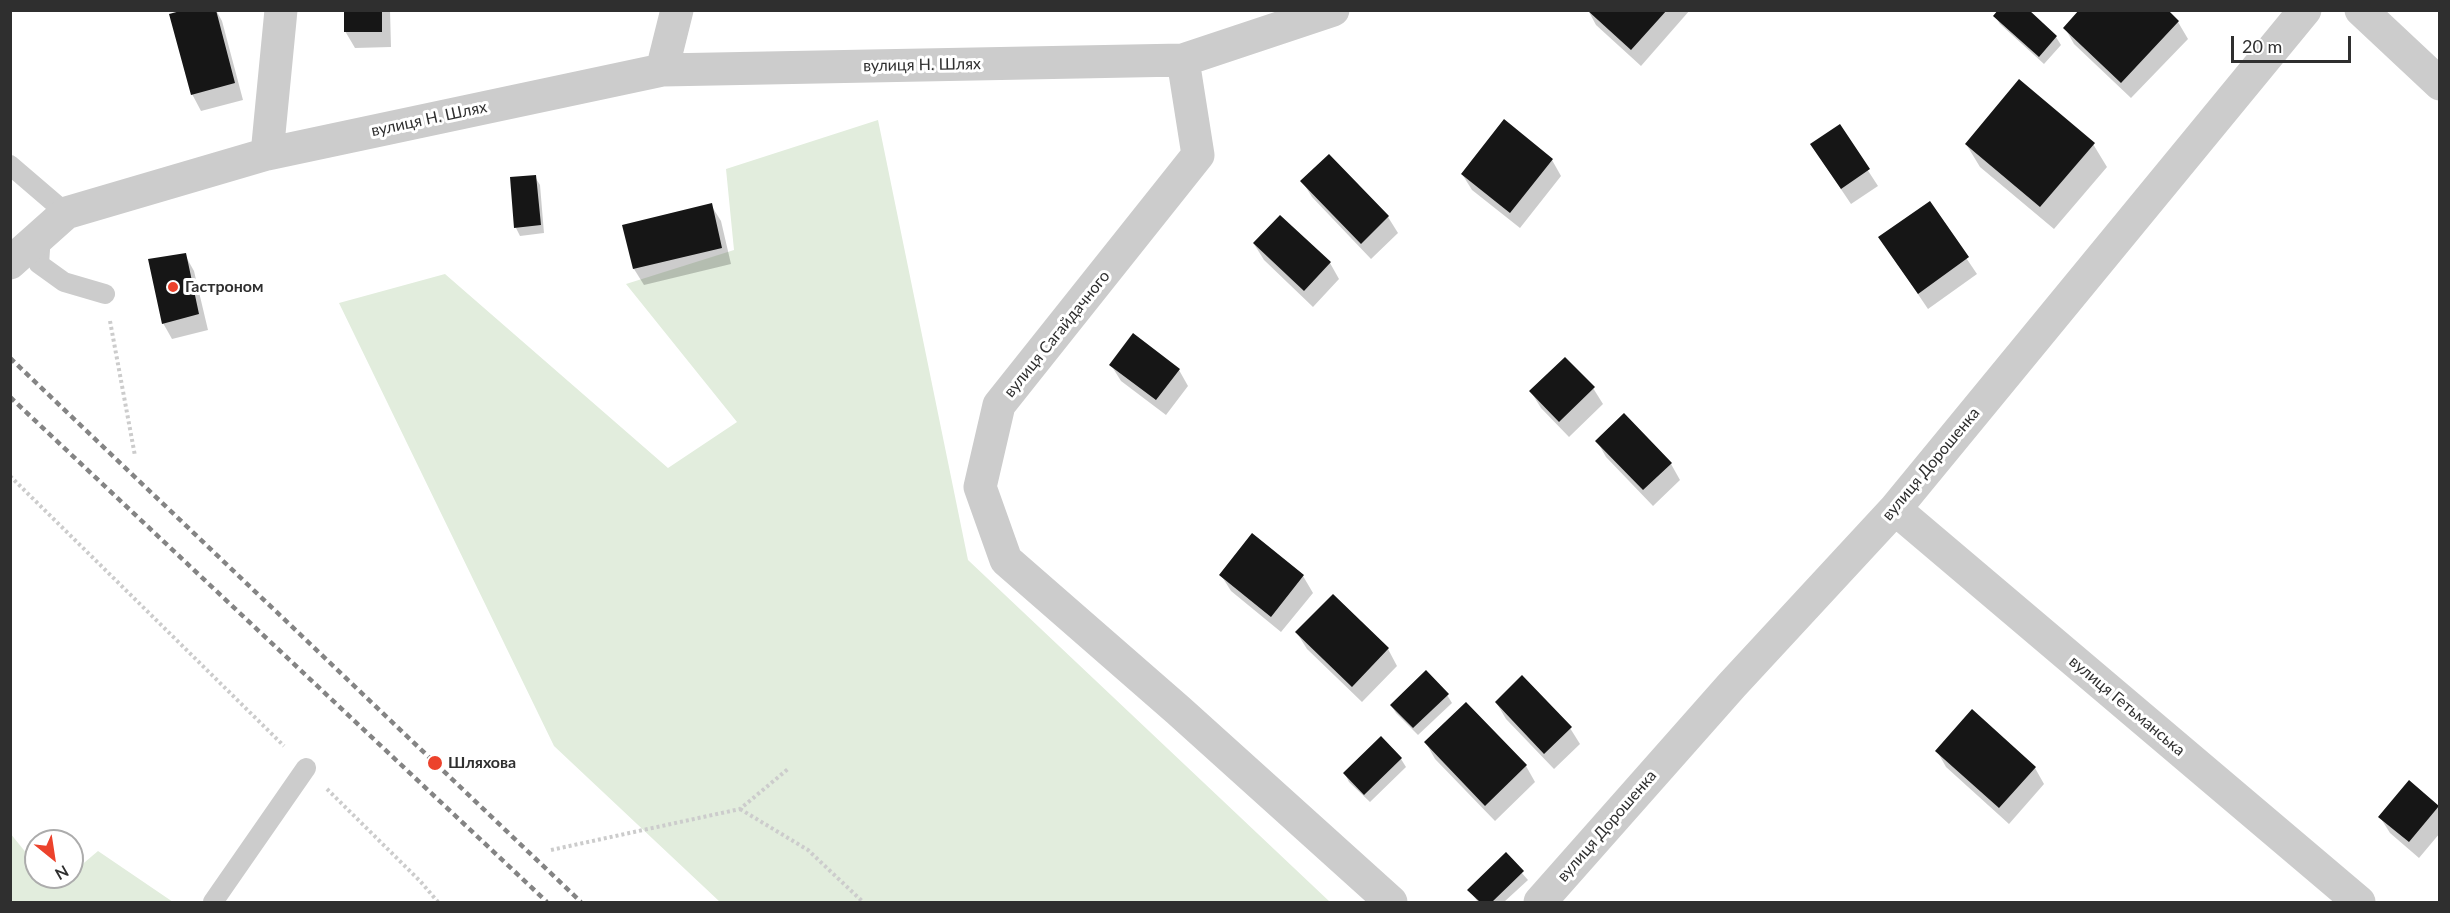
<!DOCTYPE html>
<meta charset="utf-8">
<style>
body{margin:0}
#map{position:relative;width:2450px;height:913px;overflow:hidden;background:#fff;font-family:Lato,sans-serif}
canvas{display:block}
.frame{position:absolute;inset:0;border:12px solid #2f2f2f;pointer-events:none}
.north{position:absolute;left:24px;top:829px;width:60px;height:60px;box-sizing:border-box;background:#fff;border:2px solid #acacac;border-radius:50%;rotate:150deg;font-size:16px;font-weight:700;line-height:24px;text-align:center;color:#2f2f2f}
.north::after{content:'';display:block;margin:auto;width:21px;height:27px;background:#ec422c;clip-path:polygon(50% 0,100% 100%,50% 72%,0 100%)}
.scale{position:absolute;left:2231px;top:36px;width:120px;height:27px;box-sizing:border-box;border:3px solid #2f2f2f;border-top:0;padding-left:8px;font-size:18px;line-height:21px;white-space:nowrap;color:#2f2f2f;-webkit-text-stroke:4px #fff;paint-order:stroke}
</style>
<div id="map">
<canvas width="2450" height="913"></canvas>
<div class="frame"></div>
<div class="north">N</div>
<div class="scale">20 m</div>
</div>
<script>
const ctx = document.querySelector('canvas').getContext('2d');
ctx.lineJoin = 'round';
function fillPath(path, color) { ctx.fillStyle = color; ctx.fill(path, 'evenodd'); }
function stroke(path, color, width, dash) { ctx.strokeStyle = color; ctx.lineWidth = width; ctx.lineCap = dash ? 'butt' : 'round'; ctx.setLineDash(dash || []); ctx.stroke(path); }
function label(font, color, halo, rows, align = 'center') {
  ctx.font = font + ' Lato,sans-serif'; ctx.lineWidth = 6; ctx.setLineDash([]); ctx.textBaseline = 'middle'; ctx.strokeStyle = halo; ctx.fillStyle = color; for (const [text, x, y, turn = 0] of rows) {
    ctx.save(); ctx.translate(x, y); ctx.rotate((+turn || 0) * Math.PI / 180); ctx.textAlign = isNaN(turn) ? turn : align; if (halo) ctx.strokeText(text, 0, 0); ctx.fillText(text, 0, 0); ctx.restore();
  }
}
fillPath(new Path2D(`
 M878,120L968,560L1330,902H720L554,746L339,303L445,274L668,468L737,422L626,284L734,250L726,169Z
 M10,833L36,865V877H46L55,888L67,877H72V873L98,851L173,902H11Z`), '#e2eddd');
fillPath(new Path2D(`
 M190,10H216L222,21L243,100L201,111L192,94Z
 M345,10H390L391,47L355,48L345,31Z
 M1588,10H1690L1641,66L1596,25Z
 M2027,10L2056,37L2061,45L2044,64L2000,24L1995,16Z
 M2166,10L2178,22L2188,39L2131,98L2074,44L2065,28Z
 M1839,126L1878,186L1851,204L1822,161Z
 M1966,144H2093L2107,167L2054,229L1980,167Z
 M1329,156L1388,217L1398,233L1371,259L1312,197L1302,181Z
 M1552,160L1561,176L1520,228L1472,190L1462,174Z
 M535,177L540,185L544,233L520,236L516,228Z
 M1929,203L1977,274L1928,309L1880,238Z
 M711,205L721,221L731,264L644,285L634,269L624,226Z
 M1254,244L1330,263L1339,279L1313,307L1264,260Z
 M185,255L194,271L208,330L172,339L163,323Z
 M1111,365L1179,370L1188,386L1166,415L1121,381Z
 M1593,388L1603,404L1569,437L1541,408L1531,392Z
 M1597,441L1671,464L1680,480L1653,506L1606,457Z
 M1253,535L1303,576L1313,593L1281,632L1231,591L1221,575Z
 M1333,596L1388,649L1397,666L1362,702L1307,649L1297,633Z
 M1447,695L1452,703L1418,735L1396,713L1391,705Z
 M1496,702L1570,728L1580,744L1554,769L1506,719Z
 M1381,738L1401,759L1406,767L1370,802L1349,782L1345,774Z
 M1426,743L1526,766L1535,782L1495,821L1435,759Z
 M1937,751L2035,768L2044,784L2009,824L1946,767Z
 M2409,782L2440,810V833L2419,858L2390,833L2380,817Z
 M1506,855L1528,880L1504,902H1478L1469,890Z`), '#0003');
fillPath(new Path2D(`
 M184,10H216L235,83L191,95L169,14Z
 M344,10H382V32H344Z
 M1587,10H1667L1631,50Z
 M1998,10H2029L2057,36L2039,57L1993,16Z
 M2079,10H2168L2179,21L2121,83L2063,28Z
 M2019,79L2095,143L2040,207L1965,144Z
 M1504,119L1553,159L1510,213L1461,174Z
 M1840,124L1870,169L1841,189L1810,144Z
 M1329,154L1389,216L1361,244L1300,181Z
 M536,175L541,225L514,228L510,177Z
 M1930,201L1969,257L1918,294L1878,237Z
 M712,203L722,248L633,269L622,225Z
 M1280,215L1331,262L1304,291L1253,243Z
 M186,253L199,314L162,324L148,259Z
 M1133,333L1180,369L1156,400L1109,365Z
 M1565,357L1595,387L1559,422L1529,391Z
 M1624,413L1672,463L1643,490L1595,441Z
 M1252,533L1304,575L1271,617L1219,575Z
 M1333,594L1389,648L1352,687L1295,632Z
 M1426,670L1449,694L1413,728L1390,705Z
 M1522,675L1572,727L1544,754L1495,702Z
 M1466,702L1527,765L1485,806L1424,742Z
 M1972,709L2036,767L1999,808L1935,751Z
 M1381,736L1402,758L1364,795L1343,773Z
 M2409,780L2439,806L2409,842L2378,817Z
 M1506,852L1524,871L1492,902H1480L1467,890Z`), '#161616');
stroke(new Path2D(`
 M110,321L135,456
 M10,476L284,746
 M327,789L420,881L438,902
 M740,809L808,850L863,902
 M551,850L740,809L788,769`), '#ccc', 4, [3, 3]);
stroke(new Path2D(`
 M10,165L66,213
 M41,235L39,264L64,282L105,294
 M213,902L306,768`), '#ccc', 20);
stroke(new Path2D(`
 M1333,10L1183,60L1198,155L999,405L980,487L1006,560L1178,710L1391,902
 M2361,10L2440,84
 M662,70L677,10
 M267,154L281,10
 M10,263L66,213L267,154L662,70L1183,60
 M1895,509L2359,902
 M1540,902L1732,685L1895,509L2305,10`), '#ccc', 33);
stroke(new Path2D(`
 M10,358L581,902
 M10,397L547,902`), '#848484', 4.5, [6, 4.5]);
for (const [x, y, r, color] of [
 [173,287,6,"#ec422c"],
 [435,763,8,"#ec422c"]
]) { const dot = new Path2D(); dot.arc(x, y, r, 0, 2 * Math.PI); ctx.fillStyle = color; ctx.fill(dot); stroke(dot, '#fff', 2); }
label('16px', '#2f2f2f', '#fff', [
 ["вулиця Н. Шлях",922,65,-1],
 ["вулиця Н. Шлях",429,119,-12],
 ["вулиця Сагайдачного",1057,334,-51],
 ["вулиця Дорошенка",1931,464,-50],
 ["вулиця Гетьманська",2127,706,40],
 ["вулиця Дорошенка",1607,826,-49]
]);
label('bold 16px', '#2f2f2f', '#fff', [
 ["Гастроном",185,287],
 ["Шляхова",448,763]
], 'left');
</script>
